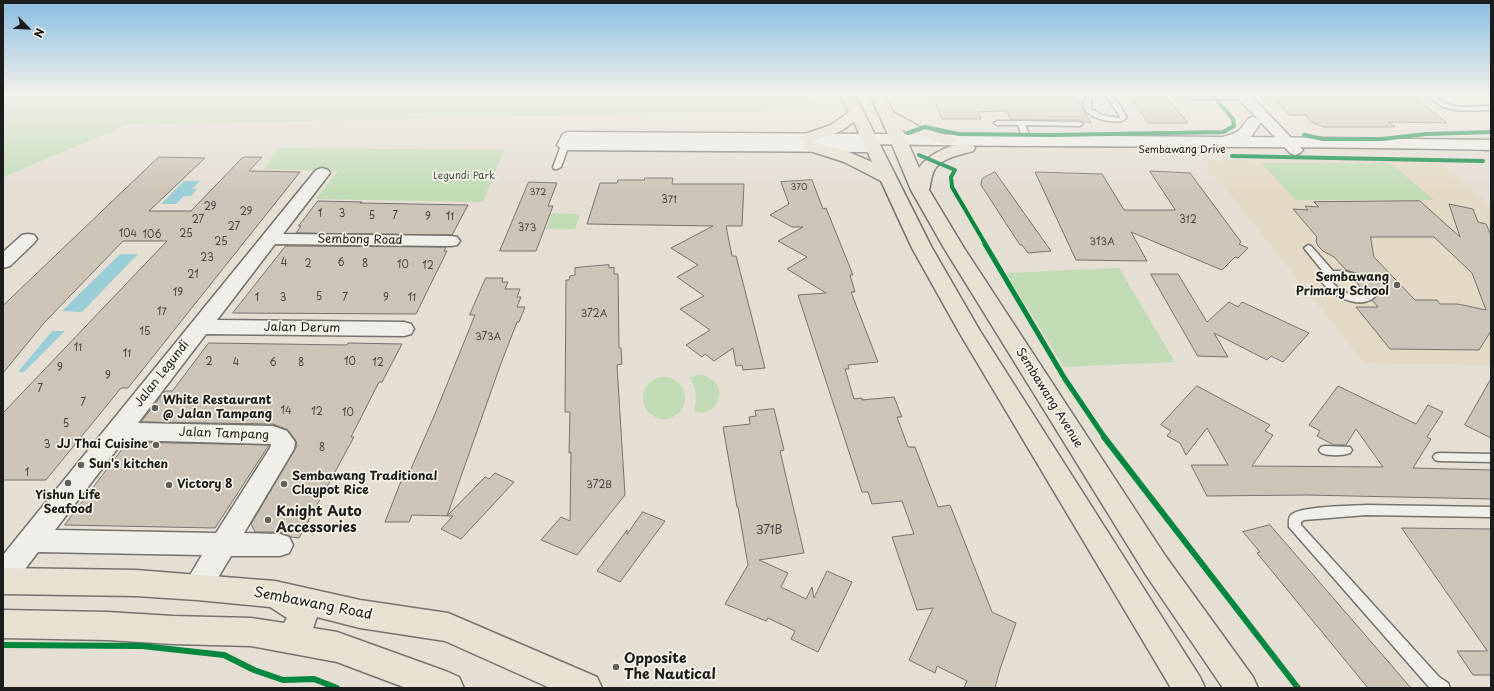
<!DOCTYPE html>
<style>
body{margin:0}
#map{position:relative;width:1494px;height:691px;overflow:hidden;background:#e4ded3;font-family:"Playpen Sans",sans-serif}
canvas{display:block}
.frame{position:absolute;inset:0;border:4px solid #1c1c1c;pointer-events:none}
.north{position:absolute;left:8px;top:8px;width:40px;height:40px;-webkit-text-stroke:3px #f7f3e8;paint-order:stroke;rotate:114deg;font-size:11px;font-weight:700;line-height:16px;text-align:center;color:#1c1c1c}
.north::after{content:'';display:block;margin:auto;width:14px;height:18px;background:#1c1c1c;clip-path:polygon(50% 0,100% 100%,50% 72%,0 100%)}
</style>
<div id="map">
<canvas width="1494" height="691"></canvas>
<div class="frame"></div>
<div class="north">N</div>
</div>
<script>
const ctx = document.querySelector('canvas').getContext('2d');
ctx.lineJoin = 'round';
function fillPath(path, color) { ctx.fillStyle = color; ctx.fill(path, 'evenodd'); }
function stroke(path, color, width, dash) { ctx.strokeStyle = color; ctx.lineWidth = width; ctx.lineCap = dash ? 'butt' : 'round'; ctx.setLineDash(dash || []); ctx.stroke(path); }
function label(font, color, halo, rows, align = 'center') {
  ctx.font = font + ' "Playpen Sans",sans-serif'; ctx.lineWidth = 3.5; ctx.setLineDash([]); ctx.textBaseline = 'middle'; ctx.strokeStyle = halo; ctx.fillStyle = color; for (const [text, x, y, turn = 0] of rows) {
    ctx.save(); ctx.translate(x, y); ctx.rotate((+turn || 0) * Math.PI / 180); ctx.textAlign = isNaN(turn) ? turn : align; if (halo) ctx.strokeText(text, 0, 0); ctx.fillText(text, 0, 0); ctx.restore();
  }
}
fillPath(new Path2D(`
 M1203,160L1437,161L1491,206V365L1364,363Z`), '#e4d9c4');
fillPath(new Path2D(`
 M3,95H814L818,110L127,125L3,177Z
 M279,148L504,150L483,202L316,199L338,171L264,169Z
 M1261,163H1390L1434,200H1296Z
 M552,213L580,214L575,229H546Z
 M1119,268L1175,362L1064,367L1006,273Z
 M701,374C735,385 716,420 694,411C697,399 697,387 689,378Z
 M643 398a21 21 0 1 1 42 0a21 21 0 1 1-42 0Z`), '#c1dcb5');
fillPath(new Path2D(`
 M184,181H200L192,189H197L191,196H184L176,204H161Z
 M120,254H138L82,312L62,311Z
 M52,331H65L24,372H18Z`), '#9aced6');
const building = new Path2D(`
 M934,95H970L972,99H1021V95H1075L1091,123L1083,122L1080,120H1011L1007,111L978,112L981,119H942Z
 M1129,95H1165L1188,123H1149Z
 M1270,95H1407L1413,96L1447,123L1388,122L1395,127H1324L1310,121L1306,115H1290Z
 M159,157L205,158L149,211H191L243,157H262L249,171L300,172L128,388H121L46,480H3V413L167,241H123L44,323L3,373V306Z
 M1150,171L1190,173L1241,242L1239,244L1248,248L1238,258L1235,257L1222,270L1131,232L1147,261L1076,260L1035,172L1102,174L1124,210H1175Z
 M995,172L1024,213L1051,251L1028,253L1022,245H1020L981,185L982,179Z
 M645,178H673L672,184H744L742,226H726L732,256H736L765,368L743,370L742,365L736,366L733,348L714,361L705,354L702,357L686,345L710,330L680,309L704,296L677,277L698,265L671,248L713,226L587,224L600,183H617L618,180H644Z
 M812,180L823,209L826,208L853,275H850L855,292H851L878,362L848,365L849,369H845L854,399L862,398V400L894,397L902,417H897L908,447H915L938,507L950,505L992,612L1016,623L1000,669L995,688H964L967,681L937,666L935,673L909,660L933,608L917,610L892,537L914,534L902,501L872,504L868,492H862L798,295L826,293L787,269L807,257L778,241L803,227H792L770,215L789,204L781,182Z
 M529,182L557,183L548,206H553L536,251H500Z
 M318,201L362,202L360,203L468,205L452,235L296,233L301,226H299Z
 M1420,201L1460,237L1449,204L1473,209L1478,222L1486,224L1491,235V331L1479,350L1390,349L1356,307H1378L1372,300L1379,294V292L1373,289L1366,293L1356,282H1360L1365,279V277L1362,275L1346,270L1334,257L1323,251L1318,246L1316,241L1317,237L1293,209L1308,210L1305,206L1319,207L1314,202ZM1371,237H1434L1472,273L1486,310L1458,304H1440L1437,300H1415L1374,257Z
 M286,246L446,247L444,251H447L416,314L233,313Z
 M609,265V268L614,267V274H618L619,348H621L622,364L617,365L625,495L577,555L541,540L561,517L570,521L571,452L569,453L570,412H565L566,280H569L570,276L575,275V268Z
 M1151,274H1178L1207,322L1229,302L1238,307L1242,302L1309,333L1283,362L1271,356L1267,360L1214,333L1228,357L1198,356Z
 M486,278H503L502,282H508L505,289H520L517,297H521L517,307H525L519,322H517L500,366L447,516L485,477L489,479L495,473L514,482L461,539L441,529L453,516L412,515L409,522H385L405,471H410L435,414L475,315H470Z
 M209,343L347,345L348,343L402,344L382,382H379L351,437H354L299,538L291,537L280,532H255L251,524L297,446L296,441L288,430L273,424L141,422L165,391H172Z
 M1491,379V438L1465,425Z
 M1197,386L1270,425L1265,431L1273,435L1252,466L1383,467L1356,429L1346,445H1334L1317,436L1320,431L1309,425L1338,386L1416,424L1428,405L1443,412L1427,437L1431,439L1413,468L1491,470V499L1306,495L1207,496L1191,465H1228L1207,428L1186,455L1180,443L1167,436L1171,431L1161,425Z
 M774,409L784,450L780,451L804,553L759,560L788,573L781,587L806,599L812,587L814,598L827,571L852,582L818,652L791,639L795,631L768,618L766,621L725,604L748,565L738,507H737L723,427L750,424L749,417L756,416L755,411Z
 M128,442L269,445L215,528L65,525Z
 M643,512L665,521L620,582L597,571L627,530V534Z
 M1270,525L1360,629L1411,688H1368L1257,553L1260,552L1243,532Z
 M1402,528L1491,529V675H1473L1457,651H1487Z`);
fillPath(building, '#ccc5b7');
stroke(building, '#76736e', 1);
const service = new Path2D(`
 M1106,95H1113L1127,117L1122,121C1110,123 1093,119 1085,110L1084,102L1086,97L1088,96L1091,98V109L1102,115L1119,118L1120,117Z
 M1178,95H1245L1247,97L1244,99H1189Z
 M1433,95H1439L1438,98C1451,111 1474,106 1491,106V110C1472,110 1445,115 1432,98Z
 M1020,121L1080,122L1083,124L1080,126L1025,125L1032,141L1028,143L1024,141L1018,125H997L994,123L997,121Z
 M562,143H565L569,145L561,167L557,169H554L553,167Z
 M1308,245L1311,246L1333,271H1343L1362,276L1364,278L1359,281L1343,276L1334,277L1331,281C1338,290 1354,299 1366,295L1370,291L1373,290L1378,293C1364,313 1333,297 1321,281L1325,274L1304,248Z
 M1325,446L1350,447L1352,450L1350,453C1342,456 1329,456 1321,453L1319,450L1321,447Z
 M1439,453L1491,454V462L1439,461L1435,460L1433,457L1435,454Z
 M1366,505L1491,507V517L1366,515L1304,520L1301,522V525L1439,677L1448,683L1450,688L1429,687L1289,527C1289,523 1288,518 1291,515C1300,506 1351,506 1366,505Z`);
const minor = new Path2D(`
 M1235,95H1250L1300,147L1303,150L1300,153L1295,155L1290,153Z
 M568,132L868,134L873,136L876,139L872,142L877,144L880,147L877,150L872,152L565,150L560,148L557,145L563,134Z
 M322,168L328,170L330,173L283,234L451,236L457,237L460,241L457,245L451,246L275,244L217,320L404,322L411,324L414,329L411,334L404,336L206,334L138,423L273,426L287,431L295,442L294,449L244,533L280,534L289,537L293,545L289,553L280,556H231L207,596L197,599L187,596L183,587L202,555L38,552L13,585L3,588V555L316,170ZM124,440L271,444L270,448L216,533L55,530Z
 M28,234L34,235L37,239L34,243L10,266L3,268V252L22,235Z`);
const secondary = new Path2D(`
 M1253,117L1258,119L1261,122L1251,137L1491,140V150C1283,145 1076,148 868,144L862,142L860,139L862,136L868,134L1222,137C1238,133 1239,132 1248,119Z`);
const primary = new Path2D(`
 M841,95H855L932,248L980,331L1200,677L1205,688H1171L959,332L912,248L881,181L844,162L804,149L802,146L806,142L802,141L800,138L802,135L831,125L849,112ZM854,122L872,162L846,151L812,142L841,131Z
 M870,95H884L893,112L922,128L953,137L955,140L953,143L947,145L910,134L902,129L919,168C928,154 956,140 973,145L975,148L973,151C961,155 943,157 935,169C931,175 931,183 929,190L964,248L1166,557L1253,677L1258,688H1223L1146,575L944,248L911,190L883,123Z
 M3,568L136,570L275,581L360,600L448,613L597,677L602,688H550L445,641L360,628L317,617L313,628L337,632L448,672L459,677L464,688H406L337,662L251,646L173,644L107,640L3,638V610L107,612L173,616L251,618L284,623L287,618L270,607L197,600L136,596L3,594Z`);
stroke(service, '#76736e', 3);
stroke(minor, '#76736e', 3);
stroke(secondary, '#76736e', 3);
stroke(primary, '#76736e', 3);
fillPath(service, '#f0eee9');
fillPath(minor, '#f0eee9');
fillPath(secondary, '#f0eee9');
fillPath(primary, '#e6e1d1');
stroke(new Path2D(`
 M908,133L925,127L959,134L1052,135L1223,132L1234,126L1233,119L1212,95
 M1304,135L1323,139H1382L1426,134L1491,132
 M919,155L955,170L951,177L952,187L986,245
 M1232,156L1483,161`), '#00873e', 4);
stroke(new Path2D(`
 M985,244L1065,379L1105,438`), '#00873e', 5);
stroke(new Path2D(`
 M1104,437L1298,688
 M3,645L142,646L224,655L254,670L283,680L314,679L337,688`), '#00873e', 6);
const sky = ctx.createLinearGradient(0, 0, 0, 192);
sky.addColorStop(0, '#89bee1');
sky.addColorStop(0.49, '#f3f0eb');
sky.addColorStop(1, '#f3f0eb00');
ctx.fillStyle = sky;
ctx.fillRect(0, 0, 1494, 192);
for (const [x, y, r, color] of [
 [1397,285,4,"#62605c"],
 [155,408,4,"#62605c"],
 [156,445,4,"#62605c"],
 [81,465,4,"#62605c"],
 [68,483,4,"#62605c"],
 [284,484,4,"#62605c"],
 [169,485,4,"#62605c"],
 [268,520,4,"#62605c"],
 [616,667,4,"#62605c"]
]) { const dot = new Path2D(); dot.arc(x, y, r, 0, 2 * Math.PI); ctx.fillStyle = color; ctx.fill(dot); stroke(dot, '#f7f3e8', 1.5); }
label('9px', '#484643', null, [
 ["370",799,188],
 ["372",538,193]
]);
label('10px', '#1c1c1c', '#f7f3e8', [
 ["Sembawang Drive",1182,150]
]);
label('10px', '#455543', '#f7f3e8', [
 ["Legundi Park",464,176]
]);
label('10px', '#484643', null, [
 ["371",669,200],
 ["29",210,207],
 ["29",246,212],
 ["1",320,214],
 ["3",342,214],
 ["5",372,216],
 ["7",395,216],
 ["9",428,217],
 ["11",450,217],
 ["27",198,220],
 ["312",1188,220],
 ["27",234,227],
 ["373",527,228],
 ["104",128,234],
 ["25",186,234],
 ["106",152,235],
 ["25",221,242],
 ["313A",1102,242],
 ["23",207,258],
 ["4",284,263],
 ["6",341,263],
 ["2",308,264],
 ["8",365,264],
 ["10",403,265],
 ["12",428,266],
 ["21",193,275],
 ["19",178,293],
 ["5",319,297],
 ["1",257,298],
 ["3",283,298],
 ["7",345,298],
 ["9",386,298],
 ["11",412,298],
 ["17",162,312],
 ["372A",594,314],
 ["15",145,332],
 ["373A",488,337],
 ["11",78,348],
 ["11",127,354],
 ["2",209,362],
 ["10",350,362],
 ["4",236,363],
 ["6",273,363],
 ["8",301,363],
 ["12",378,363],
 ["9",60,368],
 ["9",108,376],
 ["7",40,389],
 ["7",83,403],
 ["14",286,411],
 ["12",317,412],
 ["10",348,413],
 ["5",66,424],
 ["3",47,445],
 ["8",322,448],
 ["1",27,473],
 ["372B",599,485]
]);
label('12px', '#1c1c1c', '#f7f3e8', [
 ["Sembong Road",360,240,1],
 ["Jalan Derum",302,328,1],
 ["Jalan Legundi",162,374,-52],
 ["Sembawang Avenue",1049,398,58],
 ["Jalan Tampang",224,434,2]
]);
label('bold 12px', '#1c1c1c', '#f7f3e8', [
 ["Sembawang",1389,278,"right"],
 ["Primary School",1389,292,"right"],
 ["White Restaurant",163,401],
 ["@ Jalan Tampang",163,415],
 ["JJ Thai Cuisine",148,445,"right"],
 ["Sun's kitchen",89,465],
 ["Sembawang Traditional",292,477],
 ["Claypot Rice",292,491],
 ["Victory 8",177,485],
 ["Yishun Life",68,496,"center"],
 ["Seafood",68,510,"center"]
], 'left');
label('12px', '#484643', null, [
 ["371B",769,531]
]);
label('bold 14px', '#1c1c1c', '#f7f3e8', [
 ["Knight Auto",276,512],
 ["Accessories",276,528],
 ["Opposite",624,659],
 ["The Nautical",624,675]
], 'left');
label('14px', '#1c1c1c', '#f7f3e8', [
 ["Sembawang Road",313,604,11]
]);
</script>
